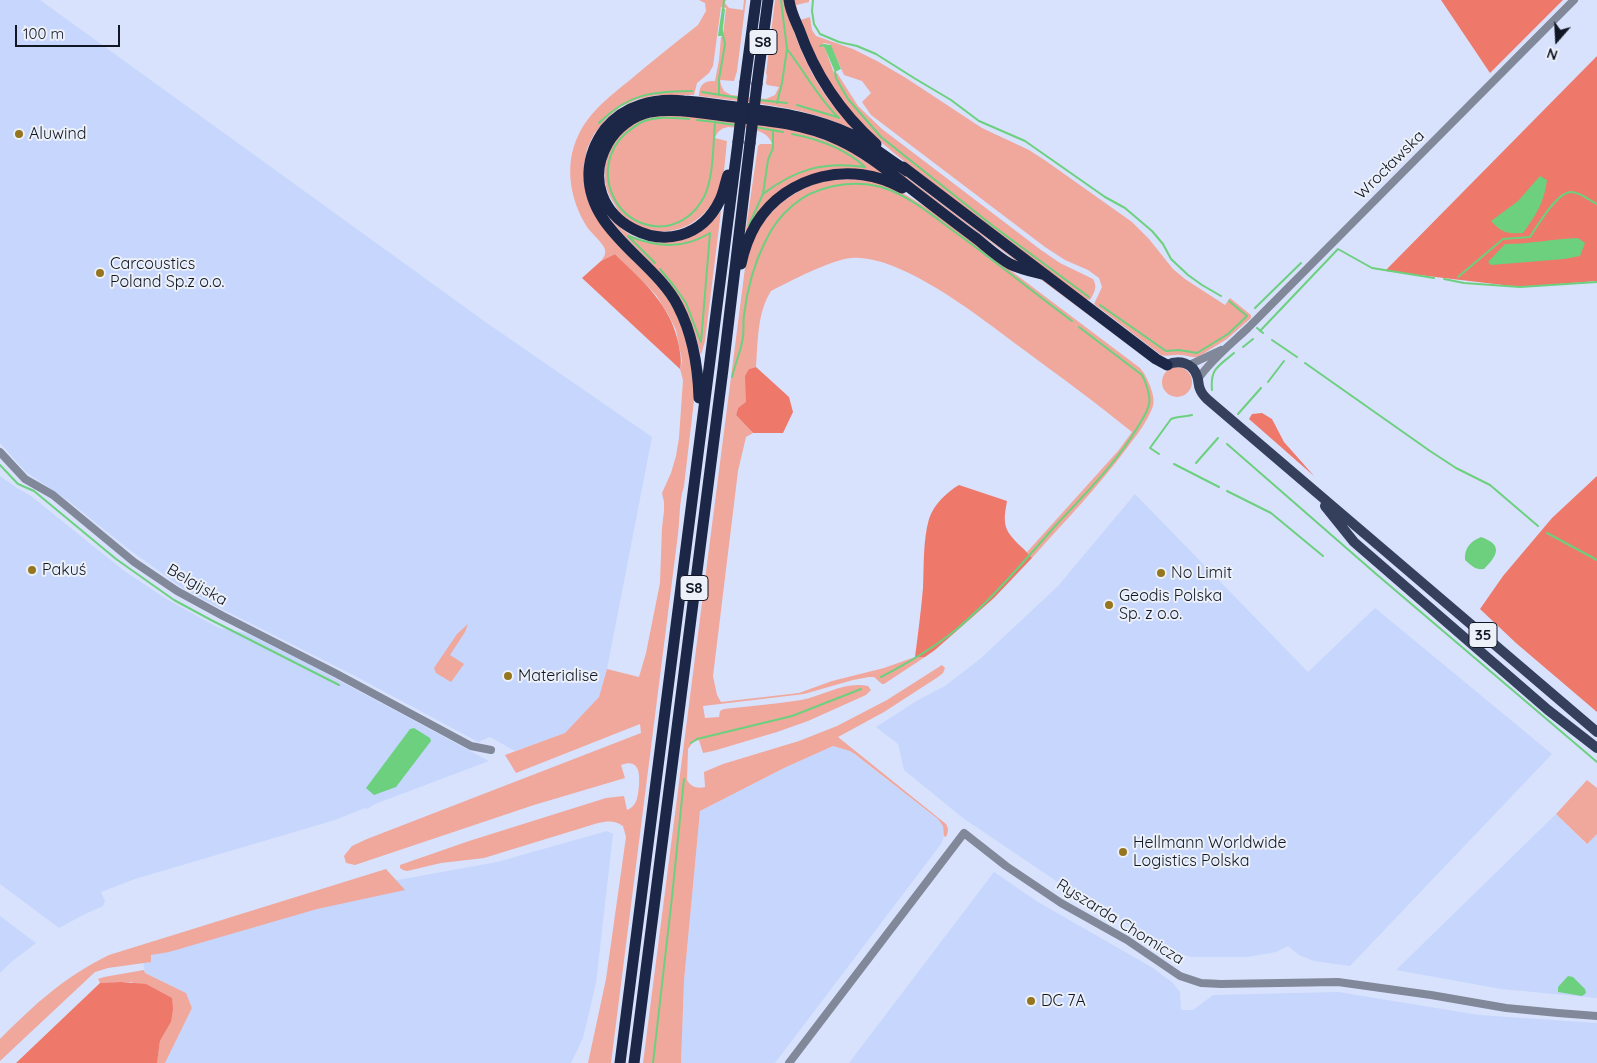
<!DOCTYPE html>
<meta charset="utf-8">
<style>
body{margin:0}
#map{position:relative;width:1597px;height:1063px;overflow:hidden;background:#d8e2fc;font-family:Quicksand,sans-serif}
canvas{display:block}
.north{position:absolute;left:1532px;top:15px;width:50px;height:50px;-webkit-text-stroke:4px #ecf0f8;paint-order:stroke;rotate:199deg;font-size:14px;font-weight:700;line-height:20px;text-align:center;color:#121726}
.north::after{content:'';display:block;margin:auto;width:18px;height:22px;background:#121726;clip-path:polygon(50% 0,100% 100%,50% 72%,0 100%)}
.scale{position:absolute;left:15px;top:25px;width:105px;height:22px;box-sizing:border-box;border:2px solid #121726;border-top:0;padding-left:6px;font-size:15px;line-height:18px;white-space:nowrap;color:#121726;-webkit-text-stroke:4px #ecf0f8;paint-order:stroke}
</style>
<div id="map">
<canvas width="1597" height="1063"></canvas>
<div class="north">N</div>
<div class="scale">100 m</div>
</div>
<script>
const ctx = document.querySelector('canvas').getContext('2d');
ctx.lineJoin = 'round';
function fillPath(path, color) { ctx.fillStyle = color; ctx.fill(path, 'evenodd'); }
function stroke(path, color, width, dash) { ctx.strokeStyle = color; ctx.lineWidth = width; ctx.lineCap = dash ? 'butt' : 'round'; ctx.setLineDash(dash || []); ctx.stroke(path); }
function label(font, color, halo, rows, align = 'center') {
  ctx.font = font + ' Quicksand,sans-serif'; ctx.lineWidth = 4; ctx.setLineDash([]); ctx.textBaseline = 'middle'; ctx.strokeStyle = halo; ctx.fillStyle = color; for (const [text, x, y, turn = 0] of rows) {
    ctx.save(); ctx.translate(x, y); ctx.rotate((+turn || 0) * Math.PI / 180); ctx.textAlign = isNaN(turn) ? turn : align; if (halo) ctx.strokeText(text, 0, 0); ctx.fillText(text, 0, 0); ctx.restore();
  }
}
fillPath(new Path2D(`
 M0,0H40L484,321L652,437L607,669L599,697L565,733L515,751L490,737L478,742L355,676L214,605L181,587L127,548L70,502L26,472L0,443Z
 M0,476L17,488L31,496L123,570L168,600L219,628L246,633L308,664L489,761L375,804L367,809L365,808L335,820L135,879L101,892L105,901L103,906L85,914L59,928L0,884Z
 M1135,494L1308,672L1375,608L1552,754L1350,966L1314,961L1299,955L1288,946L1276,952L1247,957H1192L1177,953L1071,891L963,818L904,770L898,744L876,727L918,700L945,686L980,659L1058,586Z
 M833,746L850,751L938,819L943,826L944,836L941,844L775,1063H681L684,981L700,811L784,768Z
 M1556,814L1586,844L1597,834V998L1501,989L1396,970Z
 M607,831L613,834L596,983L583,1038L571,1063H165L192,1008L186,993L145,973L141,948L326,893L497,862Z
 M994,872L1038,902L1153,968L1173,983L1180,992L1181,1010H1193L1213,995L1338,992L1479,1015L1597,1023V1063H849Z
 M0,916L36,943L10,963L0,973Z`), '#c6d6fd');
fillPath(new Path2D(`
 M699,0H726L725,3L729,8L743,10L744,0H746L737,71L734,81L720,80L721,85L724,91L731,95L766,99L775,95L779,87L767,85L766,83L767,75L766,74L775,0H784C793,32 804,62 822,90C831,104 843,117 854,130C806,106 752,103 699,96C699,85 704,80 715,81L719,60L721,37L723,36L726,8L721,7L713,66L709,73L697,83L694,95H657L638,99L620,107L607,118L594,134L587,149L584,166L586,191L660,286L676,313L690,350L695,392L684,486C679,502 680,518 678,534L611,1063H588L606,979L626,837L623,826C615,820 607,821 598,823L484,858L441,863L407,871L403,870L400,868V865L469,841L606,798L624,796L627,810C629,809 631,808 633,806C638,801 638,793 639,786C640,773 639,758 621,765L625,778L534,805L355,865L346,863L344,856L352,846L367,839L641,733L640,724L516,773L505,755L565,733L599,697L607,669L639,677L646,653L660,583L662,528L664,511V502L662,493L671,473L676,456L679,438L683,380L680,369L682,361L676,330L668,314L656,295L615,254L601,261C604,257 607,253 604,247C600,240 592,234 587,227C570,200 564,165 578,136C589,112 610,96 630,80C652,61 675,43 698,25L706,11L705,3Z
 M793,0H809V2L796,5L800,20L810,17L812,30L816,36L853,49L877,61L906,78L982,128L1029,150L1046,161L1132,222L1149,239L1173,269L1185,279L1225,305L1230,298L1251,315V318L1227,339L1198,357C1191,358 1186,355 1180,355C1173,354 1168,357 1161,355L1094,304L1102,287L1099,278L1088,270L1065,260L1045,247L871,115L862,102L871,93L862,81L844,75L830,44L823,43L834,73H837L858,106L882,129L1041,250L1060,263L1093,279C1098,287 1094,293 1090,300L1085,299L895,154L868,131L844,105L823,74L807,41Z
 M663,104C687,104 711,108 735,111C790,118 825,122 873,152L1154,364L886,164C872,154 857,144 841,136C808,120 770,117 734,113C705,109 672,100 644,109C557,134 598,265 681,239C693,235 705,229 714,219C716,216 718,213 721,211L705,341L701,355C695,331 687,309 673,289C642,244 563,202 605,136C618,116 639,106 663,104Z
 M674,114L779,127L806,133L843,147L886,175H813L745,235L758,146L760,144H772C767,127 744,129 728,127C720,129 718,131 715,138L727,141C725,158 725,179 717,195C698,233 654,244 622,215C618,212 616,206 613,202C597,177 605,147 627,128C640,117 658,116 674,114Z
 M853,179L877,182L901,192L929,209L1140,368C1147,376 1156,396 1153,406C1148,421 1136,436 1127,448C1098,487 1064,522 1032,558L1027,552L1118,451L1132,432C1095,402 1058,375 1020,347C981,318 901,254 851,258C831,260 790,281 771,291C757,313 758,342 756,367L749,369L746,403L738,408L736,415L753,433L746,437L738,471L713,676L717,695L721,702L799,693L832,681L884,668L915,657H925L884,684H882L874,677H869L853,680L804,694L703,706L705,718L719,717L720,711L724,709C749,706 775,704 801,700C822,696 846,681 868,686L871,690L866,695L808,721L777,732L713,751L703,753L699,740L693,742L688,749L687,780C691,787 697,789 705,787L704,772L723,764L799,741L837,726L887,700L942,665L945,668L943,673L938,677L884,712L838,737L946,824C949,829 948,833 946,837L944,836L943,826L938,819L856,755L850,751L833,746L784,768L700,811L684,981L681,1063H643L745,268C748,256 751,245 756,234C769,209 798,186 826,181C835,180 844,179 853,179Z
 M1162 382a15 15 0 1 1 30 0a15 15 0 1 1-30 0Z
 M468,624L465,632L450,655L464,664L451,682L436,673L434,668L457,634Z
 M1587,780L1597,788V834L1587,844L1556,814Z
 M386,869L405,890L317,909L169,952L151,955V962L108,968L95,972L0,1061V1039C35,1004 64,977 109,955Z
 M144,970L145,973L186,993L192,1008L165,1063H157V1061L160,1041L171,1022L132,982L100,983L98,979L104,977Z`), '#f0a79c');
fillPath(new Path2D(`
 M1441,0H1563L1490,73Z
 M1597,56V281L1520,287L1385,271Z
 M615,254C643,282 671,304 679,346C680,354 682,360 680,369L582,278L601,261Z
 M756,367L789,397L793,412L783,433H753L736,415L738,408L746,402L745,376L749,369Z
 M1262,413L1272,419L1284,442L1314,476L1249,419L1252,414Z
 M1597,476V712L1516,643L1480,609L1503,576L1552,518Z
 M959,485L1007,501C1006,508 1004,515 1005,522C1006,537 1024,547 1032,558L994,598L935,650L925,657H915C918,634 921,611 923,588C924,565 923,540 929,519C934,504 947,492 959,485Z
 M121,982L146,984L172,998L173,1009L171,1022L160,1041L157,1063H16L100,983Z`), '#ee786a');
fillPath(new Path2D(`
 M722,8L725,9L722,36H718Z
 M823,44L831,45L841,69L835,72Z
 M1540,176L1547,180C1544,203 1536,215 1523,233C1507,234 1502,233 1491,221L1518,201Z
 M1578,238L1585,243L1580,256L1564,259L1491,265L1488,262L1505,244C1530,244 1553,239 1578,238Z
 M1481,537C1504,545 1497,556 1484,569C1475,570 1472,566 1465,560C1464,548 1471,541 1481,537Z
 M414,728L430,738L431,741L396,787L374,795L366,788L410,729Z
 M1568,976L1573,977L1585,989L1586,993L1582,996L1558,992V987Z`), '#6cd07f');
stroke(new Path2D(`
 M781,0L787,49
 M813,0L812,11L814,24L820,34L839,42L857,46L876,54L914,78L951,100L979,121L1025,141L1105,197L1125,208L1152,231L1163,244L1171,259L1188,275L1202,285L1221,296
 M723,9L724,0
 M820,46L824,45
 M835,72L836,78L848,99L881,137L993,226L1089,297
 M702,92L739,98
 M719,95V79L725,44L722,31
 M759,100L787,103
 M777,103L782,83L787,49C805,72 818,98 839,118
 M797,105L837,117
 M689,119C674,118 659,116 644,121C637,124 631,129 625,134C588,168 615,232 666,226C683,223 696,212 704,197C714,177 713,144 715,122L697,120
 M715,122L735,125
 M599,123C629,93 651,92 692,91
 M755,127L783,132
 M792,134C818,139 846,149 865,167
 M763,194C796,169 824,161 865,167
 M749,225L763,194L768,160L773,148V130
 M655,263L628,236C658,247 682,250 710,233L701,342L686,303L674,286L660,269
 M1458,277L1503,239L1530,237C1537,226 1558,190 1572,192C1584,194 1588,200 1597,204
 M1444,279L1464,283L1520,287L1597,282
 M1100,305L1166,351L1179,350L1197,353L1228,334L1247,316L1229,301
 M1255,308L1301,263
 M1257,328L1263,333
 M1260,331L1338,249L1372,268L1434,278
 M1272,340L1297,357
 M1243,347L1253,339
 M1305,363L1430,451L1456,468L1490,485L1538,526
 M732,377C735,364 741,351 743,337C744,330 743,322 744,315C747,291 754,264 765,242C771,229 780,216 792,206C814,186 852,179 881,187C908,195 932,215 955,232C995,261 1033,292 1072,321
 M1268,382L1284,361
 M1212,390C1210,368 1219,366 1234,353
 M1238,414L1261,388
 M1227,444L1375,573L1597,762
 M1159,454L1150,448L1171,419C1178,416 1185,417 1192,415
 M1196,463L1218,438
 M1174,464L1219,487
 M0,465L18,484L34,491L116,559L174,600L211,620L339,685
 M1227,491L1271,513L1323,556
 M1547,533L1597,560
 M881,677C908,663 934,648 958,628C994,597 1025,560 1057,524C1086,493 1118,461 1139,425C1143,418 1148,411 1149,404C1151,397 1146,382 1142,375L1079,327
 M691,743L697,739L792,716L861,689
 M653,1063L672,897L684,779`), '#6cd07f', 2);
stroke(new Path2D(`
 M1189,365L1221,350
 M1198,379C1212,359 1231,344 1248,328L1574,0
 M0,452L25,479L53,495L134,562L177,591L223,616L335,673L471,746L491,750
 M789,1063L964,833L1006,866L1061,903L1127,940L1180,976L1201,983L1221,984L1338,982L1431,995L1506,1008L1558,1013L1597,1016`), '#81889a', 8);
stroke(new Path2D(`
 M1167,365C1179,359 1193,363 1197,376C1199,381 1198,385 1200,389C1201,392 1204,396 1207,399L1597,732
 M1325,506L1354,542L1548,710L1597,748`), '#35405d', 10);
stroke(new Path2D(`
 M789,0C790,10 795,20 799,29C815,75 840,112 876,144
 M745,82L756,0
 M757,84L768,0
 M903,167L1156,359L1167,365
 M728,175C725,183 724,192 720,200C682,279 565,218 608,143C617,128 632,116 650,112C674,108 700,113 725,116C763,120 803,123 839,140C865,152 888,171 910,188C932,205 954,222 977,239C987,247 998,257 1010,264C1020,269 1034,272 1046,275
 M741,264C744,250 749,236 756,224C787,174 852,160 902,188
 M699,398C698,366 693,335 678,306C654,259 586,231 589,171C590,155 596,141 605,129C624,105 654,98 684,101C704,102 724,106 744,108C781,113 816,118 850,134C870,144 888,159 907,171
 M620,1063L738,142
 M634,1063L723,369L750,143`), '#1c2747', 11);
stroke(new Path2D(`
 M738,142L745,82
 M750,143L757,84`), '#1c2747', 11);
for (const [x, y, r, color] of [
 [19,134,5,"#95761e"],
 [100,273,5,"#95761e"],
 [32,570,5,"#95761e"],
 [1161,573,5,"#95761e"],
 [1109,605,5,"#95761e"],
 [508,676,5,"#95761e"],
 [1123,852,5,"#95761e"],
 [1031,1001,5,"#95761e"]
]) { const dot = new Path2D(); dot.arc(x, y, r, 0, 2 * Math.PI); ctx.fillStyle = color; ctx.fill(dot); stroke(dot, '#ecf0f8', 2); }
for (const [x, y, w] of [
 [763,42,28],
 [694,588,28],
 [1483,635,28]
]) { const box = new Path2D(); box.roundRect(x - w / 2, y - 12.5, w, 25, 4); ctx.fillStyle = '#ecf0f8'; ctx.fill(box); stroke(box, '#121726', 1); }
label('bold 15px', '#121726', null, [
 ["S8",763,42],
 ["S8",694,588],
 ["35",1483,635]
]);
label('16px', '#121726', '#ecf0f8', [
 ["Aluwind",29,134],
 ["Carcoustics",110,264],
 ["Poland Sp.z o.o.",110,282],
 ["Pakuś",42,570],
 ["No Limit",1171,573],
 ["Geodis Polska",1119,596],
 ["Sp. z o.o.",1119,614],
 ["Materialise",518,676],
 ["Hellmann Worldwide",1133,843],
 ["Logistics Polska",1133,861],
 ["DC 7A",1041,1001]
], 'left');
label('16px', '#121726', '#ecf0f8', [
 ["Wrocławska",1390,165,-45],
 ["Belgijska",197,585,30],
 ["Ryszarda Chomicza",1120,922,32]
]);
</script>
